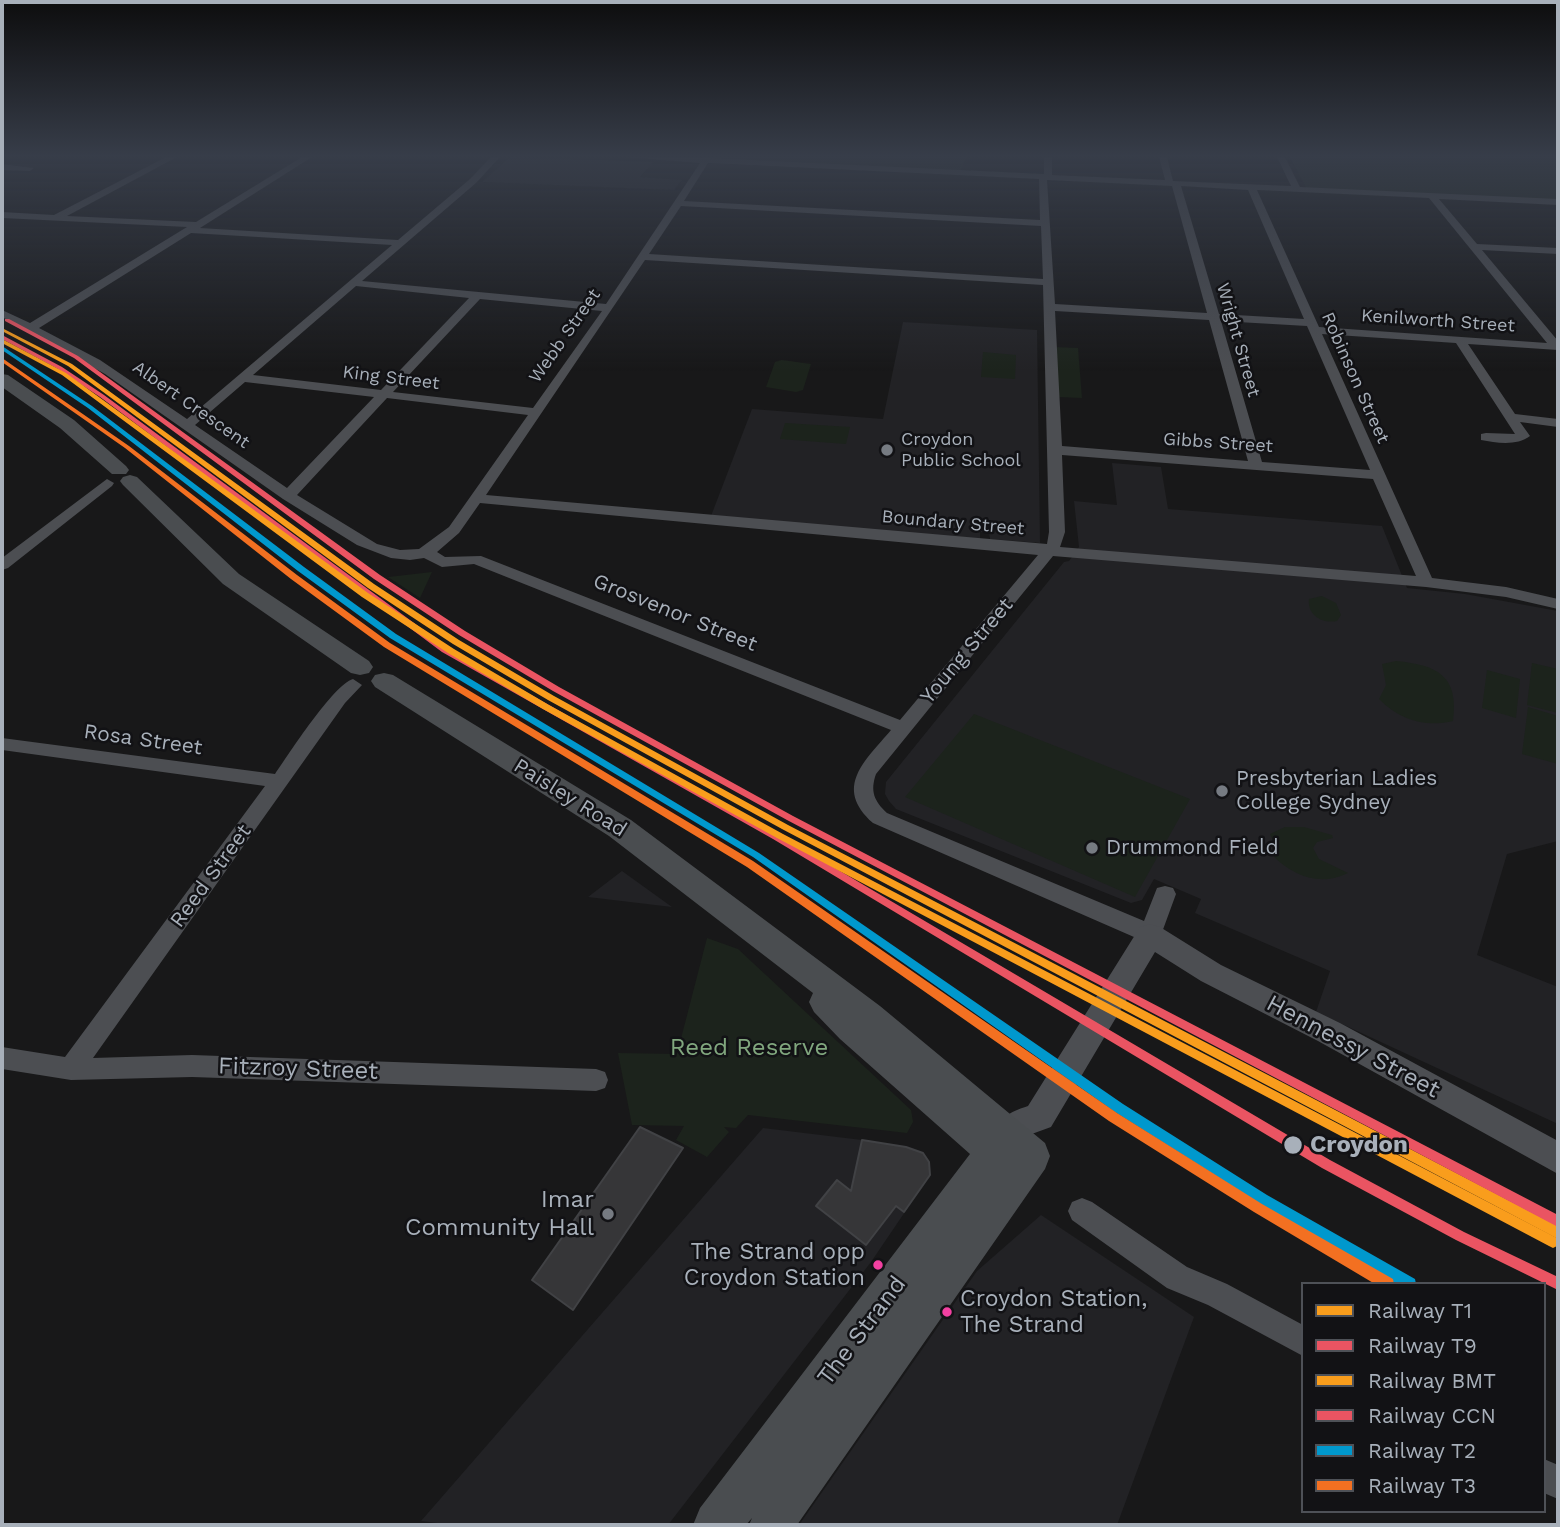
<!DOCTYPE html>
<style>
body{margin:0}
#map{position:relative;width:1560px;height:1527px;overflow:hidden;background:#181819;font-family:"Work Sans",sans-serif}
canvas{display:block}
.frame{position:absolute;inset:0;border:4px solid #a8b0ba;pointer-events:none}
.legend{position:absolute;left:1301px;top:1282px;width:245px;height:231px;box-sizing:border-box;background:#121215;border:2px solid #4e5157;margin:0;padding:9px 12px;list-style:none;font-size:21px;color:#a8b0ba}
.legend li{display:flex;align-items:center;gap:14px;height:35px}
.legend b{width:35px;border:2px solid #4e5157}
</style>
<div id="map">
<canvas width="1560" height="1527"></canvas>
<div class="frame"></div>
<ul class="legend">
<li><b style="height:9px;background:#f99d1c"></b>Railway T1</li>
<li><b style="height:9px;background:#ea5462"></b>Railway T9</li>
<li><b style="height:9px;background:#f99d1c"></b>Railway BMT</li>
<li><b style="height:9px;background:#ea5462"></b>Railway CCN</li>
<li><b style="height:9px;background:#0098cd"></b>Railway T2</li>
<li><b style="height:9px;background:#f37021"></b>Railway T3</li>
</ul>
</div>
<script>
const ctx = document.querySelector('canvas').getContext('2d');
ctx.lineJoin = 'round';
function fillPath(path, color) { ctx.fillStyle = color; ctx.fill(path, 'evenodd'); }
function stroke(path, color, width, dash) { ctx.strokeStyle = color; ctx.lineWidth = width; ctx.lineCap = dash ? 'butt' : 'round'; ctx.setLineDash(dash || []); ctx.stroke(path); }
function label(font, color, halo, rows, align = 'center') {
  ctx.font = font + ' "Work Sans",sans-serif'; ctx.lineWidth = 5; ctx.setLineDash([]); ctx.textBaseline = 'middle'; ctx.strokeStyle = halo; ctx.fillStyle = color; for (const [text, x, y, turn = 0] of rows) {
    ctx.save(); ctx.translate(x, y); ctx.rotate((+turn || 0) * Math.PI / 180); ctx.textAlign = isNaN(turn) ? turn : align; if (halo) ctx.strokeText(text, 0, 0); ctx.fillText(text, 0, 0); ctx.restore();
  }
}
fillPath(new Path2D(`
 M510,157L653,162L640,177L682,180L674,190L482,182Z
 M903,322L1037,330L1040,543L990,539L989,532H980V539L711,516L752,409L883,419Z
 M1112,463L1161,467L1168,509L1382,526L1407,588L1465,594L1558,611V841L1507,854L1477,955L1558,987V1124L1316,1012L1330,971L1195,913L1201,899L1154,879L1142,900L1131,903L896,809L889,801L885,794L886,782L1064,562L1069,561L1079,547L1074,501L1117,505Z
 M622,871L672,907L588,897Z
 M763,1128L862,1140L930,1175L871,1262L668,1525H453L421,1521Z
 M1041,1215L1194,1317L1117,1525H799L977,1271Z`), '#222225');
fillPath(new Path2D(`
 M705,157H966L961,171L703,159Z
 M1290,157H1558V200L1306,188Z
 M1054,347L1078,348L1082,398L1057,397Z
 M983,352L1016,355L1015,379L981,377Z
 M782,360L811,364L803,390L796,392L766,387L775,362Z
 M785,423L850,427L846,444L780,439Z
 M432,572L420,598L388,577Z
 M1322,596L1336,603L1341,615L1337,621C1322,624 1307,615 1309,599Z
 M1396,661C1438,665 1459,676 1453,721C1425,728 1398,719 1379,699L1386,685L1382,664Z
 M1532,663L1558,669V713L1527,705Z
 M1487,670L1520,679L1516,718L1482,708Z
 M1528,707L1558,716V764L1522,754Z
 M974,714L1190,799L1135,897L905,797Z
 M1285,827H1304L1332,835L1333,838L1317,842L1313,848L1319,859L1348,873C1320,887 1293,876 1272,855L1277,851L1270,834Z
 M707,938L738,949L911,1110L913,1122L907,1133L748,1115L736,1128L724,1127L729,1132L707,1157L676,1140L684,1126L632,1125L618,1053L677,1054Z`), '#1c231c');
const building = new Path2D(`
 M640,1127L683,1148L573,1310L532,1280Z
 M862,1140L906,1147L923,1153L929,1162L930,1175L904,1212L896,1206L866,1245L816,1206L837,1180L851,1191Z`);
fillPath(building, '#363638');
stroke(building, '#414245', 2);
fillPath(new Path2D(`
 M166,157H177L67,216L196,222L302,157H312L200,228L398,240L470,179L491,157H500L476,183L362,281L606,304L700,163L626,157H687L1044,174V157H1052V175L1165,180L1159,157H1167L1173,181L1291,186L1277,157H1285L1300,187L1558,199V205L1439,199L1477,244L1558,248V254L1482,250L1558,341V350L1468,344L1515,414L1558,419V427L1520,422L1530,436C1517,446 1497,443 1481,440V434L1486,433L1515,434L1456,343L1322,334L1432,578L1506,587L1558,599V609L1506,597L1426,587L1053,556L876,774C870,791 874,801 887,813L1144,921L1157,888L1165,886L1173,888L1176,894L1161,935L1158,941L1150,944L873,823C833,787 865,761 891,730L474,564L442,567L424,558L410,560L391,558L357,545L283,499L105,374L2,317V310L30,323L187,227L2,218V212L54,215ZM708,163L1039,179L1040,220L684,201ZM1047,180L1172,186L1207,313L1055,304ZM1181,186L1248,190L1304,319L1219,314ZM1257,190L1429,198L1547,343L1319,327ZM681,206L1041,226L1043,279L649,254ZM191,233L392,245L187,419L100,360L39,328ZM645,260L1043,285L1049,532L1047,544L486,495ZM356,286L469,298L381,390L253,375ZM480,299L602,311L533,408L393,392ZM1055,311L1209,320L1248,461L1062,446ZM1221,321L1307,326L1370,470L1262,462ZM245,382L374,397L287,488L195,425ZM387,398L528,415L449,527L419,549L400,550L377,544L297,495ZM1062,455L1373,479L1416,576L1060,547L1065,532ZM480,503L1038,555L900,720L481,556L445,557L437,552L459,533Z
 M2,164L34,168L30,171L2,170Z
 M107,479L114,483L112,486L8,568L2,570V558Z
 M353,679L362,685L345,703L93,1058L192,1055L596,1069L605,1072L608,1080L605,1088L596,1091L192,1077L71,1080L2,1069V1047L65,1057L265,786L2,750V738L275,774C289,754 333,685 353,679Z
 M1082,1198L1092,1202L1187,1267L1227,1284L1303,1325V1356L1208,1305L1167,1288L1072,1220L1068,1211L1072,1202Z
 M1544,1459L1558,1465V1499L1544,1493Z`), '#4c4e52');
fillPath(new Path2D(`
 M1150,924L1160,927L1221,965L1340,1023L1558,1141V1174L1318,1041L1201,981L1155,952L1051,1127L1029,1135L1019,1147L1007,1151L995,1147L990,1136C999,1118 1009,1112 1028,1106L1140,927Z`), '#4c4e52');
fillPath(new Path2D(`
 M2,374L8,375L74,420L126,466L129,470L126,474H112L60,428L2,387Z
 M130,475L137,477L239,574L369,661L373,667L369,673L360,675L351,673L223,584L123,485L120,481L123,477Z
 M384,673L393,675L631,820L880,1006L1045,1143L1050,1156L1045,1169L797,1525H749L752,1518L746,1525H693L700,1508L970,1154L840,1039L814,1012L809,1002L813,993L609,836L375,687L371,681L375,675Z`), '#4a4d50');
fillPath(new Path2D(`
 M2,328L72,364L374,584L459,640L554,696L788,825L1558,1226V1239L782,829L548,700L453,644L368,588L68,366L2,331Z`), '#f99d1c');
fillPath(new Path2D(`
 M2,335L62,367L104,395L448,648L779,835L1330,1160L1464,1232L1558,1277V1290L1456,1240L1322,1168L773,839L442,652L100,397L58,369L2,339Z`), '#ea5462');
fillPath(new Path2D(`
 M2,339L66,373L368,593L454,649L549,705L783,834L1557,1238V1246L1553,1248L1549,1246L777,838L543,709L448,653L362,597L62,375L2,343Z`), '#f99d1c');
fillPath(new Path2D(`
 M5,319H9L78,356L380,575L465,631L559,687L793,816L1558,1215V1227L787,820L553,691L459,635L374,579L74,358L5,321Z`), '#ea5462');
fillPath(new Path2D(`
 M2,346L92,406L304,567L396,634L759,853L1123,1104L1267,1195L1415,1279L1416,1284H1397L1259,1203L1115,1112L753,857L390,638L298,571L88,408L2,350Z`), '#0098cd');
fillPath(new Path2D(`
 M2,358L129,446L297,575L390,643L753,861L1117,1113L1262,1204L1393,1279L1394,1284H1375L1254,1212L1109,1121L747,867L384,647L291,579L125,448L2,362Z`), '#f37021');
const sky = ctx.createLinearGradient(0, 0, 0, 371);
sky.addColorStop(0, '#0d0d0e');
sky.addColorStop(0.42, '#373d49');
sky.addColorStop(1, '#373d4900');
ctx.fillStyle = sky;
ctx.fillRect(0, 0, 1560, 371);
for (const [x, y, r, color] of [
 [887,450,7,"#767b82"],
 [1222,791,7,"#767b82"],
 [1092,848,7,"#767b82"],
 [1293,1145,10,"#a8b0ba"],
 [608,1214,7,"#767b82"],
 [878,1265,6,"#f240a1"],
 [947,1312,6,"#f240a1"]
]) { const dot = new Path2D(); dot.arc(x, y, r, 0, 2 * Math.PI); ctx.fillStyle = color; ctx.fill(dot); stroke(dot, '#121215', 2.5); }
label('18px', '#a8b0ba', '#121215', [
 ["Kenilworth Street",1438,321,4],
 ["Webb Street",565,336,-55],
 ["Wright Street",1238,340,74],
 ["King Street",391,378,7],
 ["Robinson Street",1355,378,66],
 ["Albert Crescent",191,405,35],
 ["Gibbs Street",1218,443,4],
 ["Boundary Street",953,523,5]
]);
label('18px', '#a8b0ba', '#121215', [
 ["Croydon",901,440],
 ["Public School",901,461]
], 'left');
label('21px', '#a8b0ba', '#121215', [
 ["Grosvenor Street",675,613,22],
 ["Young Street",967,651,-50],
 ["Rosa Street",143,740,8],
 ["Paisley Road",570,798,32],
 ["Reed Street",211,876,-54]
]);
label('21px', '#a8b0ba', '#121215', [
 ["Presbyterian Ladies",1236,779],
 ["College Sydney",1236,803],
 ["Drummond Field",1106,848]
], 'left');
label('23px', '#a8b0ba', '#121215', [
 ["The Strand opp",865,1252],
 ["Croydon Station",865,1278],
 ["Croydon Station,",960,1299,"left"],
 ["The Strand",960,1325,"left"]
], 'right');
label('24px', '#a8b0ba', '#121215', [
 ["Hennessy Street",1353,1047,28],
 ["Fitzroy Street",298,1069,2],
 ["The Strand",862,1331,-53]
]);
label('24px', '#81a77e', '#121215', [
 ["Reed Reserve",749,1048]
]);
label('bold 24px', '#a8b0ba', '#121215', [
 ["Croydon",1310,1145]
], 'left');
label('24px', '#a8b0ba', '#121215', [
 ["Imar",594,1200],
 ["Community Hall",594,1228]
], 'right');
</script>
